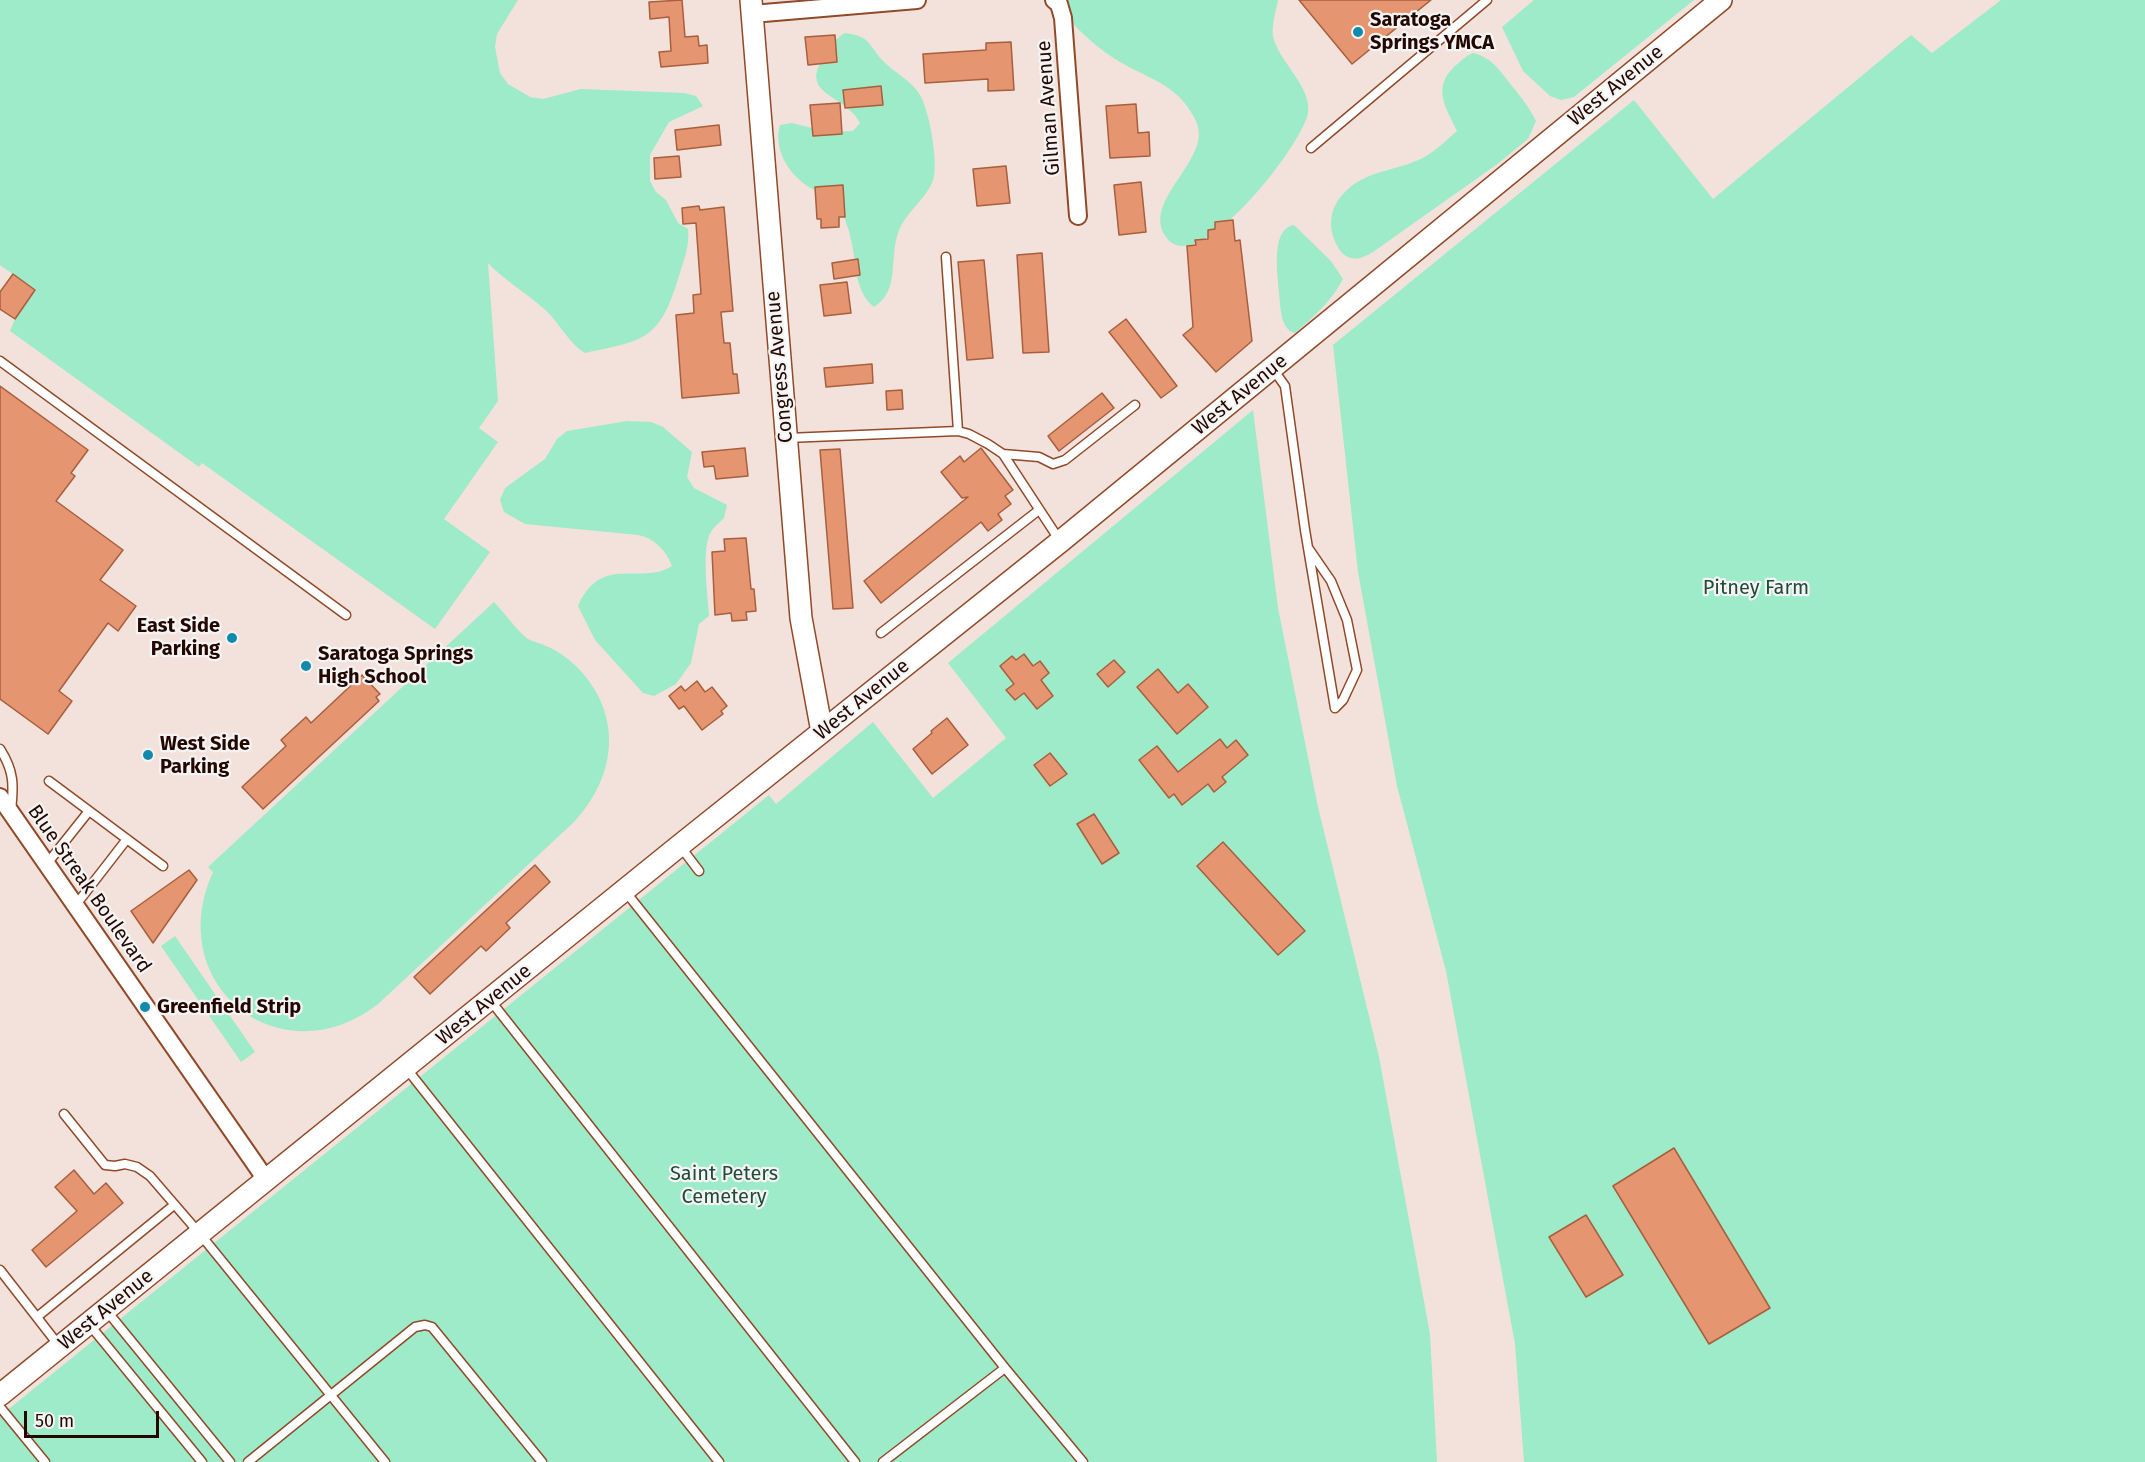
<!DOCTYPE html>
<style>
body{margin:0}
#map{position:relative;width:2145px;height:1462px;overflow:hidden;background:#f3e2db;font-family:"Fira Sans",sans-serif}
canvas{display:block}
.scale{position:absolute;left:24px;top:1411px;width:135px;height:27px;box-sizing:border-box;border:3px solid #240800;border-top:0;padding-left:8px;font-size:18px;line-height:21px;white-space:nowrap;color:#240800;-webkit-text-stroke:4px #f4f4f4;paint-order:stroke}
</style>
<div id="map">
<canvas width="2145" height="1462"></canvas>
<div class="scale">50 m</div>
</div>
<script>
const ctx = document.querySelector('canvas').getContext('2d');
ctx.lineJoin = 'round';
function fillPath(path, color) { ctx.fillStyle = color; ctx.fill(path, 'evenodd'); }
function stroke(path, color, width, dash) { ctx.strokeStyle = color; ctx.lineWidth = width; ctx.lineCap = dash ? 'butt' : 'round'; ctx.setLineDash(dash || []); ctx.stroke(path); }
function label(font, color, halo, rows, align = 'center') {
  ctx.font = font + ' "Fira Sans",sans-serif'; ctx.lineWidth = 4.5; ctx.setLineDash([]); ctx.textBaseline = 'middle'; ctx.strokeStyle = halo; ctx.fillStyle = color; for (const [text, x, y, turn = 0] of rows) {
    ctx.save(); ctx.translate(x, y); ctx.rotate((+turn || 0) * Math.PI / 180); ctx.textAlign = isNaN(turn) ? turn : align; if (halo) ctx.strokeText(text, 0, 0); ctx.fillText(text, 0, 0); ctx.restore();
  }
}
fillPath(new Path2D(`
 M0,0H518L497,34L495,47L500,73L508,84L530,97L543,99L581,89L684,93L696,96L703,106L669,122L650,155V181L656,192L666,200L678,223L688,229C690,247 683,262 678,279C659,341 644,340 585,353C567,342 559,321 543,308C525,292 504,280 488,263L498,401L479,428L498,442L444,519L490,552L435,629L202,463L199,467L10,331L15,319L35,290L0,265Z
 M1053,0H1278C1276,12 1270,28 1274,40C1281,63 1312,88 1308,113C1303,144 1197,282 1166,237C1140,200 1214,159 1196,121C1178,83 1147,79 1115,59C1090,43 1071,23 1053,0Z
 M1534,0H1694L1574,97L1561,100L1550,96L1523,71L1502,27Z
 M2001,0H2145V1462H1524L1515,1344L1446,971L1397,786L1358,572L1333,345L1634,100L1713,199L1911,35L1932,53Z
 M845,33C871,36 868,45 883,61C895,73 912,81 920,95C929,109 939,164 933,180C926,200 905,212 898,233C889,259 900,291 874,307C854,291 857,264 851,240C849,228 843,215 839,203C829,196 816,192 806,185C787,172 773,147 780,125L792,123L828,132L853,131L860,123C846,94 799,96 823,58C830,47 834,39 845,33Z
 M1473,53C1493,58 1500,71 1512,86C1521,97 1529,107 1536,121L1528,139L1496,165L1373,252C1366,256 1359,260 1351,258C1346,257 1340,252 1338,247C1327,229 1329,207 1345,192C1364,172 1392,171 1416,161C1432,155 1444,142 1457,131C1446,108 1432,88 1454,67C1460,62 1465,56 1473,53Z
 M1294,225L1331,261L1343,279C1331,302 1314,316 1295,333C1291,331 1290,332 1287,328C1280,320 1280,302 1279,292C1278,275 1270,229 1294,225Z
 M1253,410L1278,608L1318,807L1379,1057L1430,1334L1437,1462H0V1416L769,795L776,804L873,722L933,798L1006,738L948,663Z
 M627,421L651,422L663,427L692,452L687,477L694,488L727,505L724,518C718,524 712,528 709,536C702,554 708,596 709,616L699,624L691,663L676,684L654,696L643,693L595,640L578,606C601,553 641,586 672,566C666,550 654,538 638,535L525,524L504,512L500,500L505,488L545,459L557,439L567,431Z
 M494,602C505,613 516,630 528,639C533,642 540,643 546,646C557,650 567,658 576,666C624,714 617,777 573,823L377,1005C279,1079 162,984 213,872L208,867Z
 M175,936L255,1052L241,1062L161,946Z`), '#9debc8');
const building = new Path2D(`
 M682,0L685,37L698,36L699,46L707,45L708,63L661,67L659,52L671,51L669,17L650,19L649,2Z
 M1299,0H1431L1352,64Z
 M835,35L837,62L808,65L805,37Z
 M1011,42L1014,90L988,91V79L925,83L923,54L986,50V43Z
 M881,86L883,105L845,108L843,90Z
 M840,103L842,134L813,136L810,105Z
 M1136,104L1138,133L1149,132L1150,156L1110,158L1106,106Z
 M719,125L721,145L677,150L675,130Z
 M679,156L681,177L655,179L654,158Z
 M1006,166L1010,203L977,206L973,169Z
 M1141,182L1146,232L1119,235L1114,185Z
 M843,185L845,217H839V227L821,228V219H817L815,187Z
 M699,206L700,210L724,207L733,311L721,312L724,343H730L733,374H737L739,393L682,398L676,315L694,313L693,295L701,294L696,223L683,224L682,208Z
 M1233,220L1235,241L1240,240L1252,341L1216,372L1183,335L1193,327L1187,246L1196,245L1195,240L1208,239V230L1215,229V222Z
 M1042,253L1049,352L1023,353L1017,255Z
 M858,259L860,275L834,279L832,263Z
 M984,260L993,358L967,360L958,262Z
 M13,274L35,290L15,319L0,309V292Z
 M847,282L851,313L824,316L820,285Z
 M1126,319L1177,386L1161,398L1109,332Z
 M872,364L873,383L826,387L824,368Z
 M0,386L88,450L71,473L75,476L56,501L123,550L100,580L136,606L118,631L108,623L59,691L72,701L48,734L0,699Z
 M902,390L903,409L887,410L886,391Z
 M1102,393L1114,408L1059,451L1048,436Z
 M745,448L748,476L716,479L714,466L704,467L702,452Z
 M981,448L1013,490L1005,496L1011,504L998,514L1002,520L988,531L981,522L881,603L864,581L968,497L962,498L941,472L960,456L964,462Z
 M840,449L853,608L833,609L820,450Z
 M746,538L751,589H754L756,611L746,612L747,620L732,621L731,613L715,615L712,552L725,551L724,539Z
 M1024,654L1033,666L1040,661L1049,673L1041,680L1053,696L1037,709L1024,693L1015,700L1006,690L1014,684L1000,666L1012,656L1016,660Z
 M1114,660L1125,672L1108,687L1097,674Z
 M1158,669L1178,693L1188,684L1208,707L1177,734L1137,687Z
 M362,675L380,694L376,697L379,701L263,809L242,787L286,746L281,740L306,717L311,723Z
 M697,681L705,692L712,687L727,706L721,711L723,714L702,730L684,706L679,709L669,696L681,686L685,691Z
 M947,718L968,745L932,774L913,749L932,733L931,731Z
 M1220,739L1227,748L1236,740L1248,755L1222,777L1226,782L1214,792L1208,784L1182,805L1174,794L1169,798L1139,760L1157,746L1178,772Z
 M1050,753L1067,774L1050,786L1034,765Z
 M1094,814L1119,853L1102,864L1077,824Z
 M1223,842L1305,931L1278,955L1197,866Z
 M535,865L550,882L506,923L510,928L486,951L481,946L430,994L414,977Z
 M189,870L197,880L153,943L131,911Z
 M1674,1148L1770,1308L1709,1344L1613,1186Z
 M74,1170L94,1194L106,1183L123,1203L46,1267L32,1250L77,1211L55,1187Z
 M1586,1215L1623,1275L1586,1297L1549,1237Z`);
fillPath(building, '#e69571');
stroke(building, '#a75f3d', 1.5);
const service = new Path2D(`
 M1311,148L1487,0
 M946,257L958,431
 M0,361L346,615
 M1273,369L1285,386L1305,530L1335,708
 M787,438L958,431L969,434L988,444L1003,454L1060,541
 M1003,454L1039,457L1053,464L1065,460L1135,405
 M1309,549L1331,581L1347,620L1357,670L1343,700L1335,708
 M881,633L1039,510
 M0,749C14,771 14,785 11,810
 M49,781L163,866
 M680,846L699,871
 M46,865L89,811
 M625,891L1005,1368L1083,1462
 M75,906L127,839
 M490,1000L855,1462
 M406,1068L719,1462
 M64,1114L105,1165L115,1166L125,1164L137,1167L150,1176L200,1234L385,1462
 M0,1270L60,1347
 M106,1310L230,1462
 M37,1317L174,1205
 M89,1324L202,1462
 M0,1407L45,1462
 M248,1462L415,1327L425,1325L432,1327L542,1462
 M883,1462L1005,1368`);
const minor = new Path2D(`
 M1054,0L1059,4L1063,18L1078,216
 M752,14L917,0
 M0,797L267,1181`);
const tertiary = new Path2D(`
 M751,0L801,618L822,732
 M0,1395L679,846L1061,541L1721,0`);
stroke(service, '#904a28', 11);
stroke(minor, '#904a28', 20);
stroke(tertiary, '#904a28', 24);
stroke(service, '#fff', 8);
stroke(minor, '#fff', 16);
stroke(tertiary, '#fff', 21);
for (const [x, y, r, color] of [
 [1358,32,6,"#128aad"],
 [232,638,6,"#128aad"],
 [306,666,6,"#128aad"],
 [148,755,6,"#128aad"],
 [145,1007,6,"#128aad"]
]) { const dot = new Path2D(); dot.arc(x, y, r, 0, 2 * Math.PI); ctx.fillStyle = color; ctx.fill(dot); stroke(dot, '#f4f4f4', 2); }
label('bold 20px', '#240800', '#f4f4f4', [
 ["Saratoga",1370,20],
 ["Springs YMCA",1370,43],
 ["East Side",220,626,"right"],
 ["Parking",220,649,"right"],
 ["Saratoga Springs",318,654],
 ["High School",318,677],
 ["West Side",160,744],
 ["Parking",160,767],
 ["Greenfield Strip",157,1007]
], 'left');
label('20px', '#240800', '#f4f4f4', [
 ["West Avenue",1616,86,-39],
 ["Gilman Avenue",1049,108,-94],
 ["Congress Avenue",780,367,-95],
 ["West Avenue",1240,395,-39],
 ["West Avenue",862,700,-39],
 ["Blue Streak Boulevard",89,889,55],
 ["West Avenue",484,1005,-39],
 ["West Avenue",106,1310,-39]
]);
label('20px', '#204a39', '#f4f4f4', [
 ["Pitney Farm",1756,588],
 ["Saint Peters",724,1174],
 ["Cemetery",724,1197]
]);
</script>
